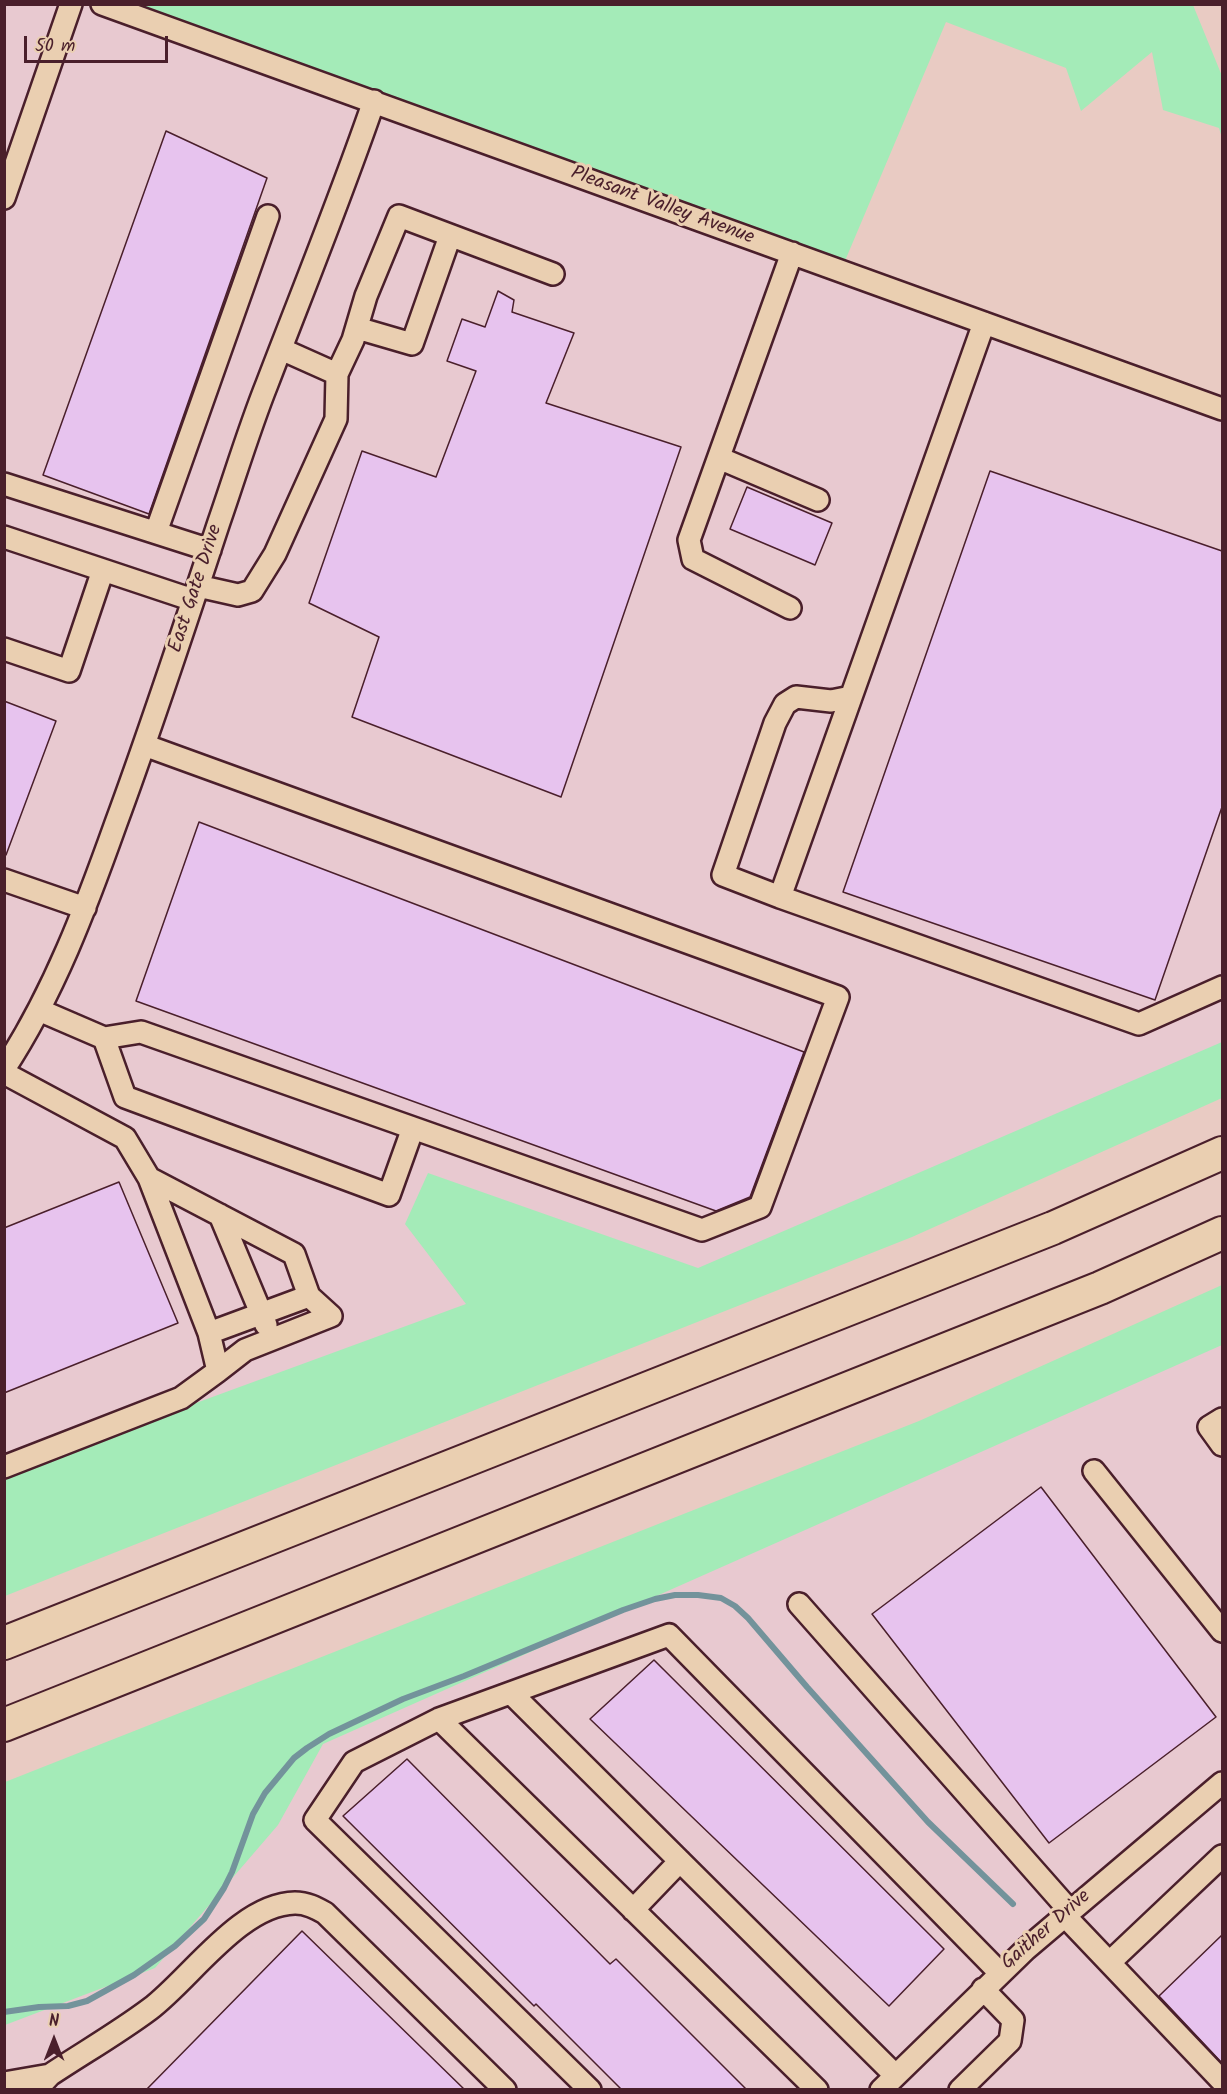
<!DOCTYPE html>
<style>
body{margin:0}
#map{position:relative;width:1227px;height:2094px;overflow:hidden;background:#e9cbc3;font-family:Kalam,sans-serif}
canvas{display:block}
.frame{position:absolute;inset:0;border:6px solid #4a1f2b;pointer-events:none}
.north{position:absolute;left:24px;top:2010px;width:60px;height:60px;-webkit-text-stroke:4px #eacfb1;paint-order:stroke;rotate:0deg;font-size:16px;font-weight:700;line-height:24px;text-align:center;color:#4a1f2b}
.north::after{content:'';display:block;margin:auto;width:21px;height:27px;background:#4a1f2b;clip-path:polygon(50% 0,100% 100%,50% 72%,0 100%)}
.scale{position:absolute;left:24px;top:36px;width:144px;height:27px;box-sizing:border-box;border:3px solid #4a1f2b;border-top:0;padding-left:8px;font-size:18px;line-height:21px;white-space:nowrap;color:#4a1f2b;-webkit-text-stroke:4px #eacfb1;paint-order:stroke}
</style>
<div id="map">
<canvas width="1227" height="2094"></canvas>
<div class="frame"></div>
<div class="north">N</div>
<div class="scale">50 m</div>
</div>
<script>
const ctx = document.querySelector('canvas').getContext('2d');
ctx.lineJoin = 'round';
function fillPath(path, color) { ctx.fillStyle = color; ctx.fill(path, 'evenodd'); }
function stroke(path, color, width, dash) { ctx.strokeStyle = color; ctx.lineWidth = width; ctx.lineCap = dash ? 'butt' : 'round'; ctx.setLineDash(dash || []); ctx.stroke(path); }
function label(font, color, halo, rows, align = 'center') {
  ctx.font = font + ' Kalam,sans-serif'; ctx.lineWidth = 6; ctx.setLineDash([]); ctx.textBaseline = 'middle'; ctx.strokeStyle = halo; ctx.fillStyle = color; for (const [text, x, y, turn = 0] of rows) {
    ctx.save(); ctx.translate(x, y); ctx.rotate((+turn || 0) * Math.PI / 180); ctx.textAlign = isNaN(turn) ? turn : align; if (halo) ctx.strokeText(text, 0, 0); ctx.fillText(text, 0, 0); ctx.restore();
  }
}
fillPath(new Path2D(`
 M5,5H112L1222,406V1047L527,1344L5,1547Z
 M1222,1322V2089L5,2090V1809Z`), '#e8c9d0');
fillPath(new Path2D(`
 M90,5H1193L1222,76V138L1219,128L1163,110L1152,52L1081,111L1066,68L946,22L839,275Z
 M1222,1042V1098L912,1237L5,1596V1473L466,1304L405,1224L428,1173L698,1268Z
 M1222,1285V1345L323,1744L278,1825L155,1968L5,2025V1782L919,1421Z`), '#a4ebb8');
stroke(new Path2D(`
 M4,2012L39,2007L68,2006L87,2001L134,1975L175,1946L204,1919L224,1888L232,1872L253,1814L265,1793L294,1758L307,1748L329,1734L403,1699L464,1676L623,1610L655,1599L675,1595H698L721,1598L735,1606L748,1618L807,1687L928,1822L1013,1904`), '#73939b', 6);
const building = new Path2D(`
 M166,131L267,178L149,514L43,475Z
 M498,291L514,300L512,312L574,333L546,403L681,447L561,797L352,717L379,637L309,603L362,451L436,477L476,371L447,361L462,319L485,327Z
 M990,471L1222,551V807L1155,1000L843,892Z
 M747,487L832,523L815,565L730,529Z
 M4,701L56,721L6,855H4Z
 M199,822L804,1052L750,1197L716,1211L136,1001Z
 M119,1182L178,1323L4,1393V1228Z
 M1041,1487L1216,1717L1049,1843L872,1614Z
 M654,1660L944,1949L889,2006L590,1719Z
 M407,1759L610,1964L616,1959L747,2090H622L536,2004L534,2006L343,1816Z
 M302,1931L465,2090H146Z
 M1222,1935V2063L1159,1996Z`);
fillPath(building, '#e7c3ee');
stroke(building, '#4a1f2b', 1.5);
const minor = new Path2D(`
 M102,4L1222,409
 M4,198L71,4
 M984,323L780,897L1139,1024L1222,987
 M357,328L412,344L450,236
 M281,349L337,374L353,340L366,296L399,216L553,274
 M719,458L818,500
 M4,484L210,550
 M156,532L268,216
 M4,537L193,600
 M198,586L238,595L252,591L275,554L336,419L337,374
 M790,608L693,559L689,540L792,253
 M4,649L69,671L103,570
 M4,880L85,908
 M780,897L723,875L775,723L785,704L796,697L831,701L851,697
 M39,1010L104,1038L141,1032L702,1230L760,1207L838,997L144,745
 M104,1038L125,1097L389,1195L413,1128
 M4,1069C54,993 86,907 116,823C153,723 186,622 219,522C235,476 249,429 267,384C303,290 341,197 374,101
 M4,1073L125,1138L149,1178L209,1333L309,1296L294,1254L149,1178
 M220,1215L266,1325
 M218,1371L245,1350L331,1316L309,1296
 M1222,1419L1209,1427L1222,1445
 M4,1467L181,1398L218,1371L209,1333
 M1094,1471L1222,1631
 M799,1604L1070,1911
 M511,1693L895,2075
 M439,1719L817,2090
 M633,1910L680,1861
 M1064,1915L1222,2081
 M1110,1962L1222,1856
 M4,2083L50,2075
 M36,2090L50,2075C83,2053 118,2033 150,2009C191,1978 240,1904 295,1903C307,1903 316,1908 325,1913L505,2090
 M590,2090L315,1820L354,1762L439,1719L669,1635L1000,1973
 M881,2090L1026,1949L1222,1783
 M960,2090L1010,2041L1013,2020L983,1989`);
const highway = new Path2D(`
 M4,1643L1053,1228L1222,1153
 M4,1725L1100,1288L1222,1233`);
stroke(minor, '#4a1f2b', 26);
stroke(highway, '#4a1f2b', 36);
stroke(minor, '#eacfb1', 21);
stroke(highway, '#eacfb1', 32);
label('20px', '#4a1f2b', '#eacfb1', [
 ["Pleasant Valley Avenue",662,207,20],
 ["East Gate Drive",197,589,-72],
 ["Gaither Drive",1047,1931,-41]
]);
</script>
